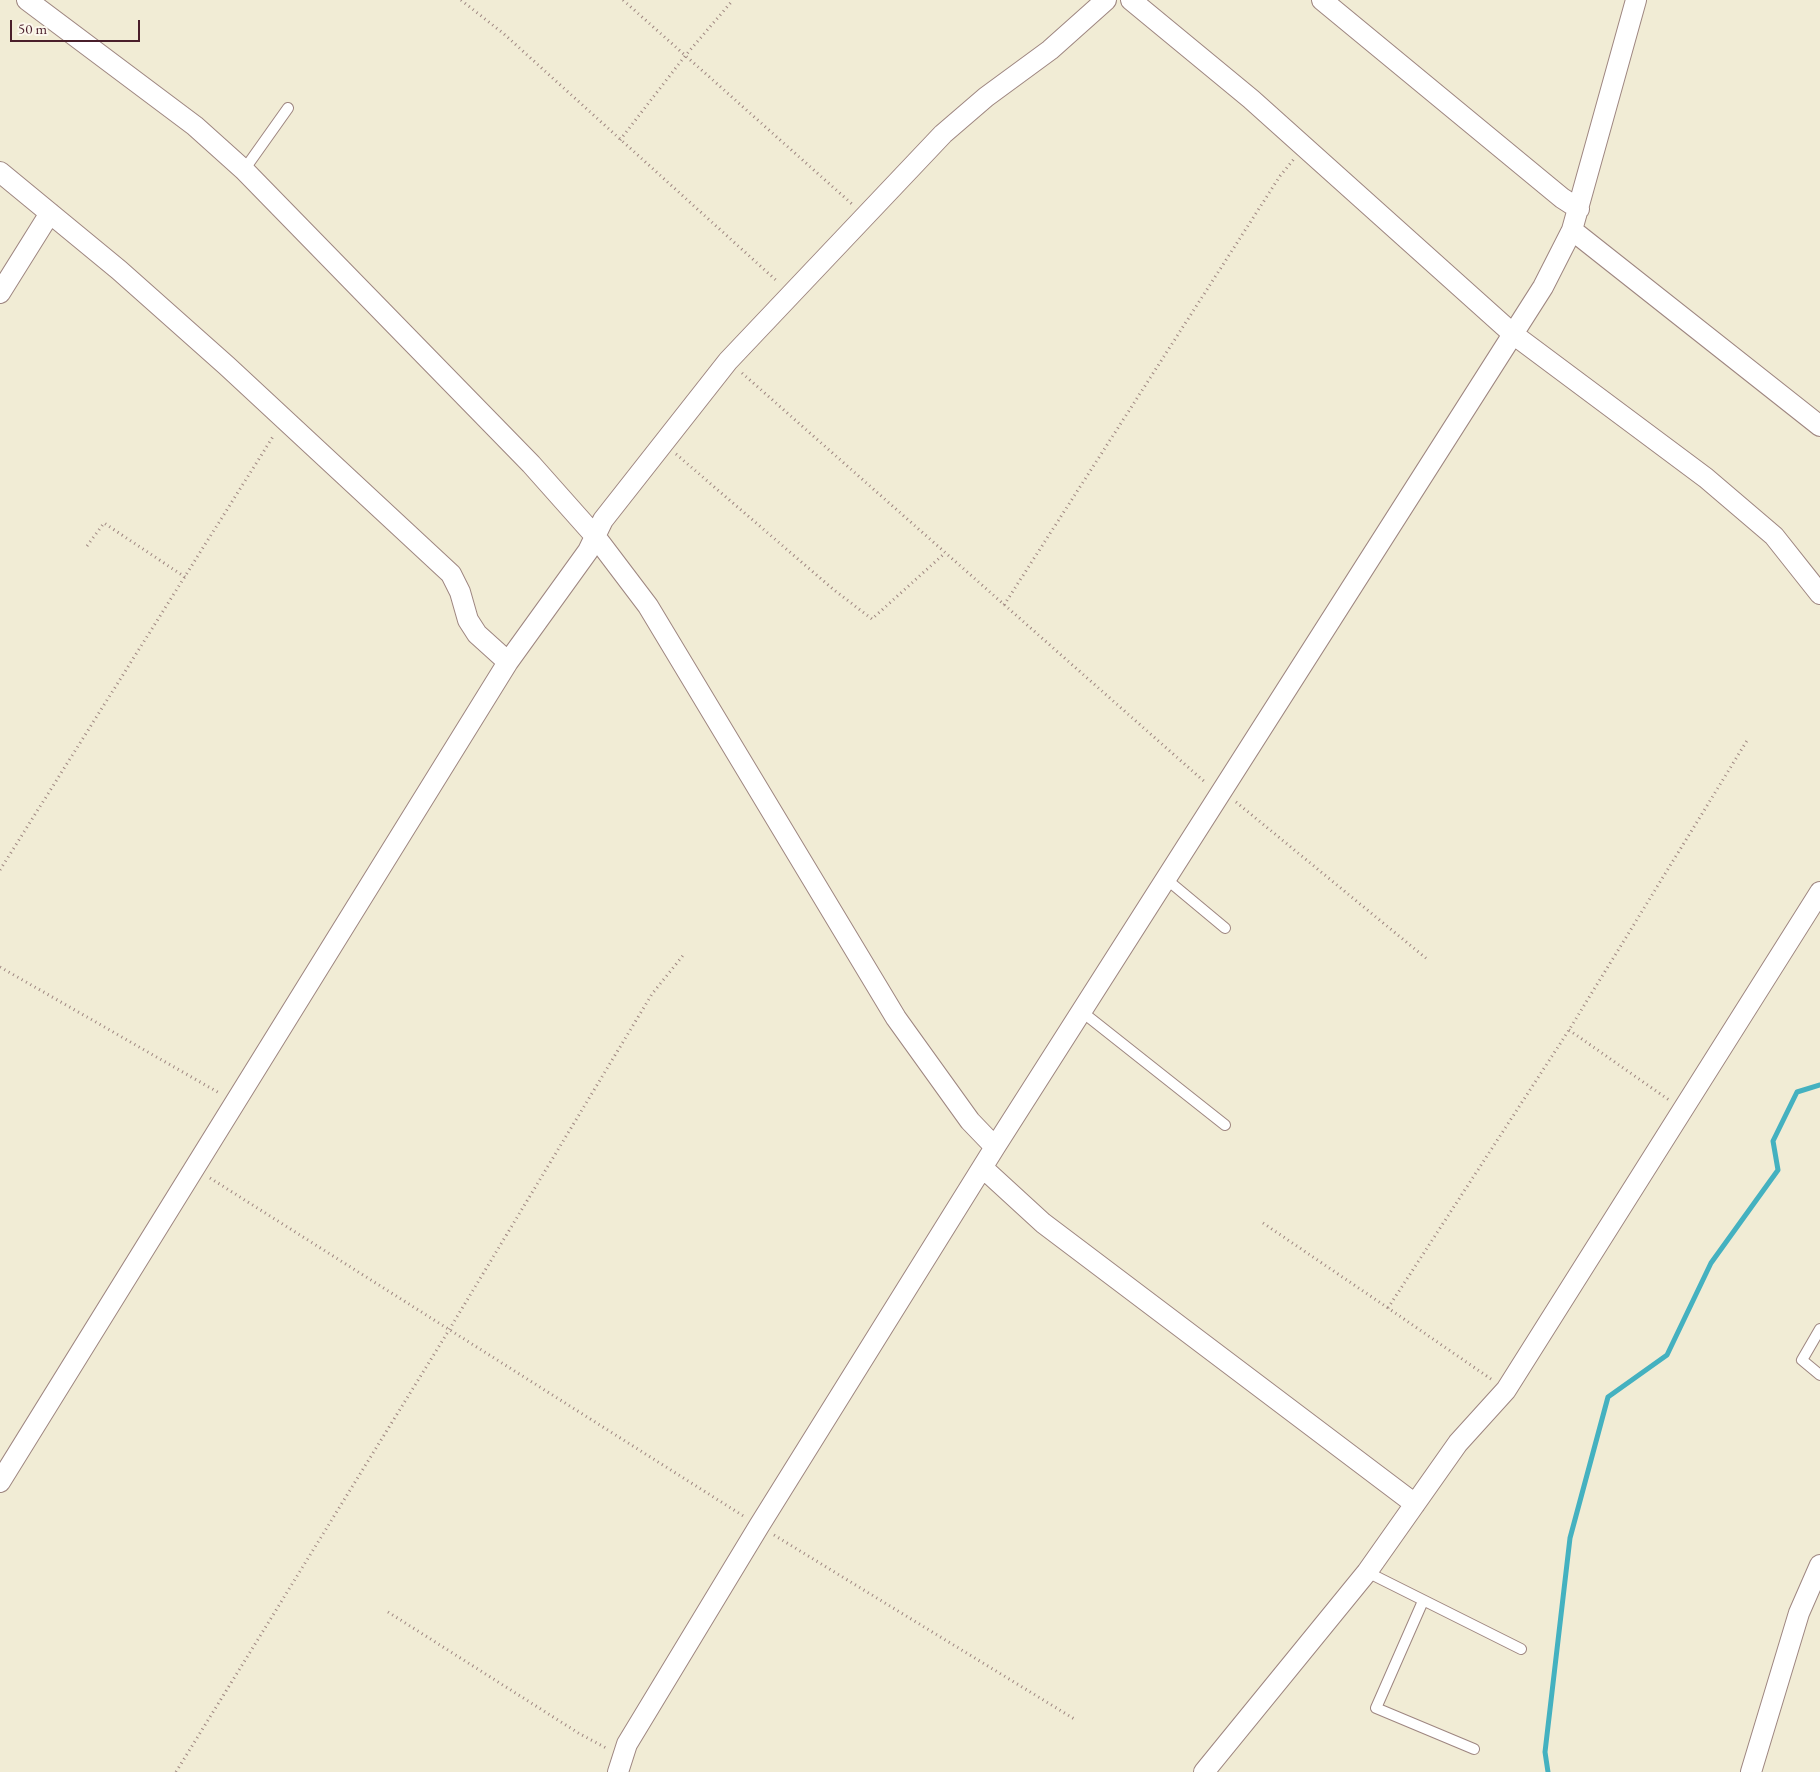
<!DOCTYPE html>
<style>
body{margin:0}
#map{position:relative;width:1820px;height:1772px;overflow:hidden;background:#f1ecd5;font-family:"EB Garamond",serif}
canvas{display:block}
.scale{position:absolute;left:10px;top:20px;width:130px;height:22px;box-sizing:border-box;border:2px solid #4a1f2b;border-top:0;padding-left:6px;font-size:15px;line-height:18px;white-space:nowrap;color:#4a1f2b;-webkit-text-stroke:4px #fbf7ec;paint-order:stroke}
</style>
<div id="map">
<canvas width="1820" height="1772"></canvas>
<div class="scale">50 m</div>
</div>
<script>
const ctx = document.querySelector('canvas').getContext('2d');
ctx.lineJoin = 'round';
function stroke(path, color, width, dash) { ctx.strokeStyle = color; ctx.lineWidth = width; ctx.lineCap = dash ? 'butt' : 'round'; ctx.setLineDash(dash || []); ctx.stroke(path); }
stroke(new Path2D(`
 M1548,1772L1545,1752L1570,1538L1608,1397L1667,1355L1711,1263L1778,1170L1773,1141L1797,1092L1820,1085`), '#44b1c0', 5);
const lane = new Path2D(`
 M244,170L288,108
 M1165,878L1225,928
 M1081,1011L1225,1125
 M1820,1329L1802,1360L1820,1375
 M1367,1572L1521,1649
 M1423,1601L1376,1708L1474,1749`);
const street = new Path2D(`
 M27,0L195,126L244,170L531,464L595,536L648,606L896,1018L970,1121L995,1147
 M1131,0L1251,99L1513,334L1706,478L1774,536L1820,594
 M1322,0L1562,198L1579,209
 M0,172L119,270L227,366L451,574L460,592L468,620L477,634L508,662
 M1572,230L1820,426
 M0,293L50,213
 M983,1168L1043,1223L1415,1504
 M0,1482L508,662L588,551L603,520L728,361L943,134L986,97L1050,50L1106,0
 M618,1772L627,1744L759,1526L995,1147L1543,287L1572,230L1636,0
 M1204,1772L1367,1572L1458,1443L1506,1390L1820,892
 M1751,1772L1799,1613L1820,1565`);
stroke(lane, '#9e8680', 12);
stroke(street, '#9e8680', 22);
stroke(new Path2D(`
 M461,0L504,34L778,282
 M623,0L852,204
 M620,140L685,56L733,0
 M742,373L1206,783
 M676,454L834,590L872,619L945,553
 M87,546L104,523L185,577
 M1004,605L1280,176L1294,159
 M1236,802L1427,959
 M0,870L274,435
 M0,967L221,1094
 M1569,1030L1669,1100
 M210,1178L745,1517
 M1263,1223L1388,1308
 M1491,1379L1388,1308L1569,1030L1748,739
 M774,1535L1076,1720
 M388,1612L580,1734L608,1749
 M176,1772L449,1330L652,994L685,953`), '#9e8680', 3, [1, 4]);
stroke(lane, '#fff', 10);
stroke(street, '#fff', 20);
</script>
